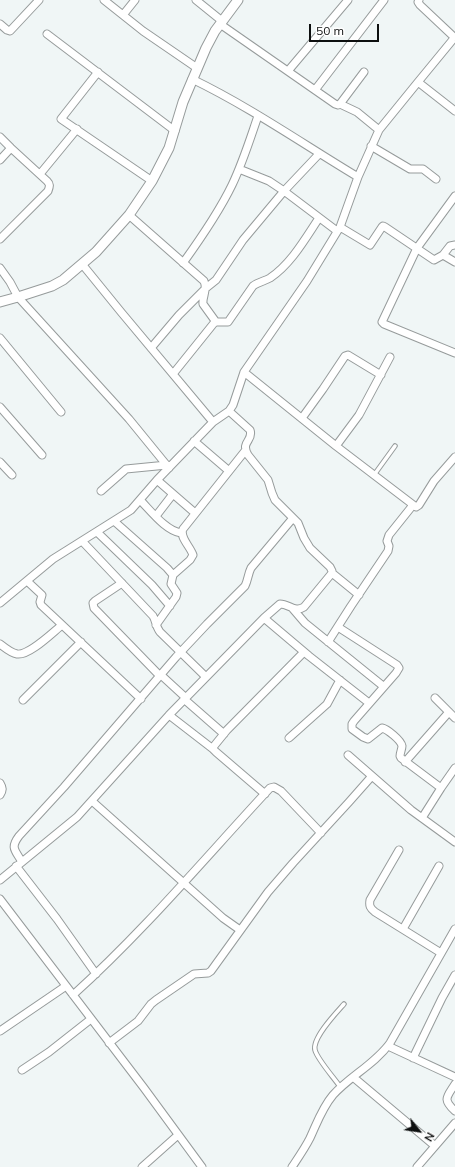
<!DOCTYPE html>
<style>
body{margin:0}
#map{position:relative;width:455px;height:1167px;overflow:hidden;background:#f0f6f6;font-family:Mulish,sans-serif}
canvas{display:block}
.north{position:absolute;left:399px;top:1111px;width:40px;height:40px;-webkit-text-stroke:3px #fff;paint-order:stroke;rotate:120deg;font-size:11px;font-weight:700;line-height:16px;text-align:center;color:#0d0f0f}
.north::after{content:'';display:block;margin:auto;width:14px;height:18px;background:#0d0f0f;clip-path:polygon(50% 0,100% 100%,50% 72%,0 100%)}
.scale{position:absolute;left:309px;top:24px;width:70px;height:18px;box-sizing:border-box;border:2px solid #0d0f0f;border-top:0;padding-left:5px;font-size:12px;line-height:14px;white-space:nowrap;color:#0d0f0f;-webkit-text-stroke:3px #fff;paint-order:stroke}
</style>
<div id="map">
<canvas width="455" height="1167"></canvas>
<div class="north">N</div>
<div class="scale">50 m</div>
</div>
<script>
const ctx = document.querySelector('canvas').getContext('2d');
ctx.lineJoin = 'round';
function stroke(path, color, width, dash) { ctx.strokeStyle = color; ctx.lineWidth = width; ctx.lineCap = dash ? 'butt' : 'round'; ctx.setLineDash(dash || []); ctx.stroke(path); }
const service = new Path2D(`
 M374,475L395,446
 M341,1088C335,1079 317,1059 315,1050C312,1038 336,1013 344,1004`);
const minor = new Path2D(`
 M104,0L143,31L197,68
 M196,0L222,21
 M419,0L418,2L420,5L454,37
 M123,15L135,0
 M0,24L7,30L10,31L39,0
 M220,24L335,104L338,105L340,104L364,72
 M47,34L175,131
 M288,71L348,0
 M98,72L61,119L152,181
 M192,79C250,107 303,144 358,177
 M418,82L455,37
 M315,90L384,0
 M340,104L357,112L379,130
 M0,137L11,148L47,181C50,184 50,186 48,191L0,239
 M371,146L410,169H423L436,179
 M0,160L11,148
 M239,169L269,181L284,191L337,231
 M40,174L77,129
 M455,196L417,248L382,322L384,324L455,353
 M129,215L204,281C208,290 202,296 203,304L216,322
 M340,227L370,245L382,227L383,226L385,227L434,260L443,255L455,262
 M443,255L450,246L455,245
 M183,263C201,238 219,212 232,185C243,162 250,139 258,116
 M82,264L121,312L213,422
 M0,268L10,282L18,297L129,419L169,468
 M0,338L61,412
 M151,348L179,315L206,288L216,280L243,240L284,191L319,154
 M244,372L336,446L416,507L419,505L434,481L455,457
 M173,374L214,323L216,322H228L253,286C258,282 265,281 270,278C291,264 305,239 319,218
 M0,407L42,455
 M302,418L323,389L345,356L348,355L381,375
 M194,441L229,471
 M336,446L359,415L390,357
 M0,462L12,475
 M157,480L195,513
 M101,491L126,469L167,465
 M140,500C151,511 166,531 181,533
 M156,516L173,494
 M114,521L167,568L173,575L171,584L177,593L176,597L156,625
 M97,532L152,585L170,606
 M82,541L153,616C156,621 156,627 160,632L206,677
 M332,573L359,595
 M173,575L190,560L193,555C190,546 179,537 183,529L245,451
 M27,581L42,595L40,602L41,605L141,699
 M122,583L95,601L93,603L94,608L160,676
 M0,603L53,559L131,510L157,480L213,422L229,411L233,405L244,372L307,281L340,227L358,177L379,130L418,82L455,111
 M293,609L305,623L383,686
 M264,618L309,656L369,703
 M338,627L397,665L399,668L396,673L354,721L352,724V729L363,737L368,739L382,728C387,729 401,740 402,746C402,749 400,753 400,756L401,758L441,788
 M328,642L351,606L388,551L389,546L387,541L389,535L413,505
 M0,644C5,648 11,653 17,654C29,656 52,633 62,625
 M161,675L186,698
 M435,698L455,718
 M184,699L224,734
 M23,700L81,642
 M169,715L213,749
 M289,738L327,704L340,680
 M348,755L411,810L455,842
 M405,762L449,712
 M0,783C3,788 3,790 0,795
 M265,794L216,752L213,749L214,746L227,730L304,652
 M92,801L223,918L240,930
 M422,818L441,788L455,768
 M399,850L370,900C369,906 370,908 375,912L441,953
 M22,862C15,850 10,848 19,836L64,787L101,744L176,657L207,624L245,586C248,580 248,574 251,568L293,518
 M16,866L57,919L96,974
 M0,880L77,817L169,715L264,618L280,604C289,604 295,613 304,607L332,573V571L330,567L310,548L304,538L298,523L275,500L272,493L268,480L248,455C240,441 254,441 250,430L229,411
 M0,899L144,1088L202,1167
 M403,929L439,866
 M73,995C144,931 205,858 270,788L274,787L281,791L321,833
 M0,1031L66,986
 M109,1043L138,1021L151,1004L156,1000L194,974L208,973L211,971L268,892L293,863L349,802L372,776
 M388,1046L455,1077
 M413,1058L442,998L455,975
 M22,1070L49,1052L91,1019
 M353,1077L435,1146
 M455,1084C447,1097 442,1099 455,1111
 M142,1167L178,1135
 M292,1167C298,1158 305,1148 310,1138C317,1123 322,1108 333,1095C350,1076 375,1064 390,1043L455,929
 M417,1167L455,1123`);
const tertiary = new Path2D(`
 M0,302L18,297L52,286L63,280L96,252L129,215L152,181L169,148L183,102L206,48L215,31L238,0`);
stroke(service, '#969b9b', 5.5);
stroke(minor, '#969b9b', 9);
stroke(tertiary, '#969b9b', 11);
stroke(service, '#fff', 3.5);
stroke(minor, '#fff', 7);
stroke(tertiary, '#fff', 9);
</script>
